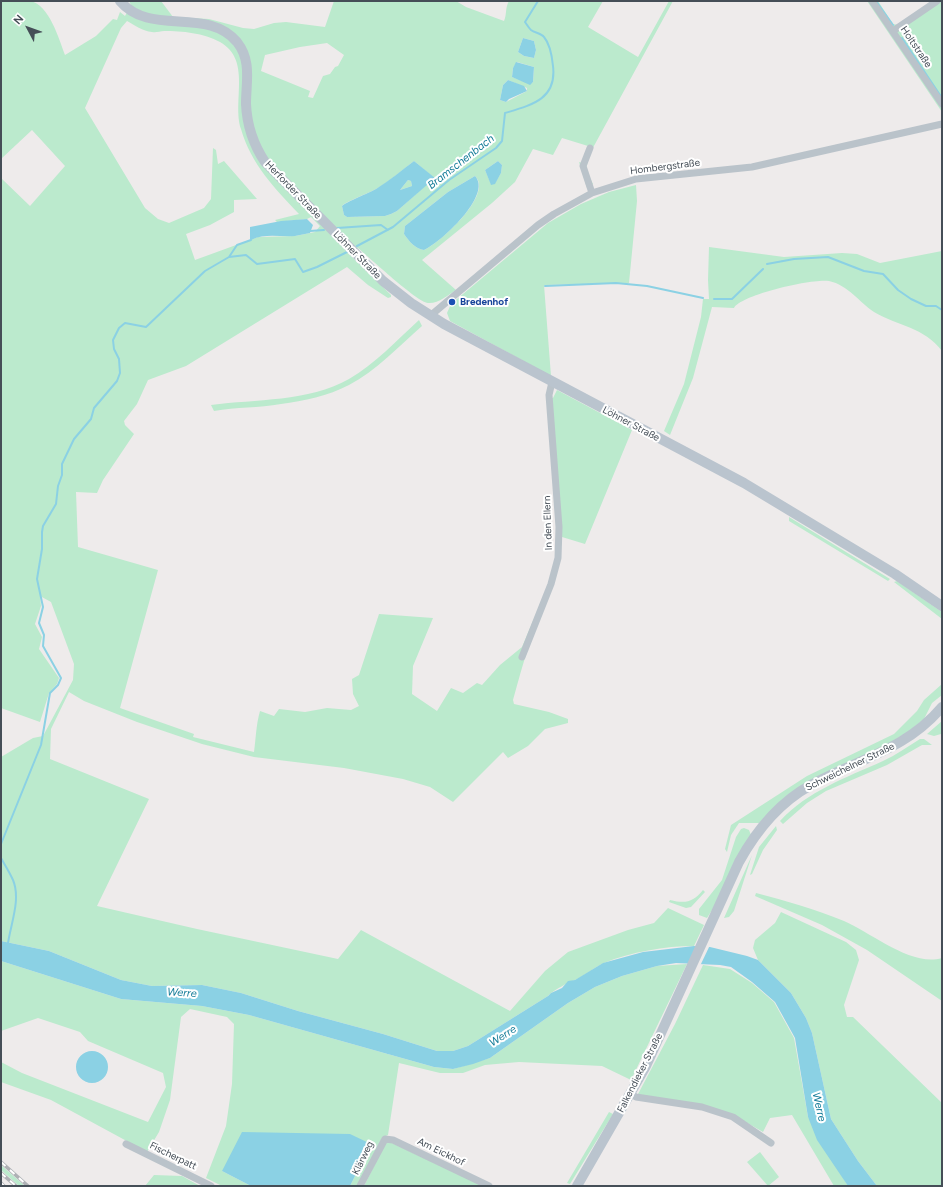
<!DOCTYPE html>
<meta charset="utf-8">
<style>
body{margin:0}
#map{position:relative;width:943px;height:1187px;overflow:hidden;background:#eeebeb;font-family:Figtree,sans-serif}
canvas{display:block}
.frame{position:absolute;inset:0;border:2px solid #454e57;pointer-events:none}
.north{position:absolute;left:8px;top:8px;width:40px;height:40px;-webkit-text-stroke:3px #fff;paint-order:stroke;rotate:311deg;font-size:11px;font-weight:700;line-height:16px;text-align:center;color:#454e57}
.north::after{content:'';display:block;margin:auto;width:14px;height:18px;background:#454e57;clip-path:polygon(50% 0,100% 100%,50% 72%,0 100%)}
</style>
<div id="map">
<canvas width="943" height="1187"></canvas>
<div class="frame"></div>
<div class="north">N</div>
</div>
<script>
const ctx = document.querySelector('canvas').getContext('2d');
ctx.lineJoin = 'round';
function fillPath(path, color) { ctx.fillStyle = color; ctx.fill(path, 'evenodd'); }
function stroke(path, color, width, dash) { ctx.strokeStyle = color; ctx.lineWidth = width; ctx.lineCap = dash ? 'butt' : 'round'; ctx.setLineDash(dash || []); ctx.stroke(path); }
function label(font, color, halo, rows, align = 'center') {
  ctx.font = font + ' Figtree,sans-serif'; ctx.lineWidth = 4; ctx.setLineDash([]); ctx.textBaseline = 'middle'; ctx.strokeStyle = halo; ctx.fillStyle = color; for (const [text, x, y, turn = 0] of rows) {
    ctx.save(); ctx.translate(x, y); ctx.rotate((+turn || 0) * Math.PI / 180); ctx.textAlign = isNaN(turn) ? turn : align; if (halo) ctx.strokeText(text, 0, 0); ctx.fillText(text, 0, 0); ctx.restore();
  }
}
fillPath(new Path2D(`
 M1,1C10,1 21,0 30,1C49,4 59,39 65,55L96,36L113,19L117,20L120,12L125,16L131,5L129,1H161L173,17L209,19L243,28L254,29L274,23L286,22L325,27L334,1H456L466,7L504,21C507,14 505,8 509,1H603L588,27L638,57L669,1H673L589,155L586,170L593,184L587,188L579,162L582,163L588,146L562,138L553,155L533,149L515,182L492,203L422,260L456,290C448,295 438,304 428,303C417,302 370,258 358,248L348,253L391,295V297L388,298L368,285L347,267L186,366L148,380L137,404L124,421L125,425L134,434L103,480L97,493L76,492L78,547L158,570L120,708L194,734L193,737L254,752C256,738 256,725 260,711L274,716L279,709L305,712L327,708L351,710L359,706L353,694L352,679L359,675L379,614L433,618L413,666L412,694L437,711L451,688L463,693L477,683L482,685L500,665L522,647L551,578L556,561L557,536L548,399L553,398L557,390L632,430L585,544L562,537C559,575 542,609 529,645C523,663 518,682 513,700L514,704L549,712L568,719V723L545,729L528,746L508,758L503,752L453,802L430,787L403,779L344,768L254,757L202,744L137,722L84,701L69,692L51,729L50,759L149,799L97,906L197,929L338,959L361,930L510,1011L545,971L568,952L628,930L654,923L668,908L704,925L694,946C665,946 631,952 604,963C596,966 581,978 575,980C569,982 552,991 548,996L468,1046L453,1051H437L383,1034L298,1011L241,993L202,985L152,986L121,980L49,951L1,941V757L33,738L43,736L73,680L74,664L51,602L40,596L41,606L35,624L42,637L39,649L59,678L57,684L49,693L40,722L1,708V178L30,206L65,166L32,130L1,159ZM127,21C134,25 143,31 152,32C156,33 160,31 164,31C182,31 204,33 220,42C252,60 232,101 241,129C251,164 275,189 299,214L275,220L277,222L307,219L311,217L320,226L315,232L295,236L258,237L195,260L186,234L210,225L234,212V200L257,199L224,161L218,164L216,150L213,148L211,199L204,208L169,223L158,219L145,208L85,108L121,28ZM523,38L534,41L536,50L534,58L524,56L518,52ZM327,43L344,55L338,66L335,67L330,74L323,76L313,98L308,97L310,91L261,71L265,55L300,47ZM517,62L534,67L533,82L530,84L512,77L513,68ZM508,80L527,88V91L506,102L500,100L503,85ZM414,161L434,178L397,211L391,214L385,216L347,217L344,215L342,206C345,202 369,193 376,189C389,182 402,170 414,161ZM498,161L502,165L501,173L495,183L491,184L485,170ZM475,176C494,194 440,243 424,250C415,249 409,241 404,234L405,226L448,192Z
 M867,1H878L893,24L898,25L932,1H942V112Z
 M408,180L411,181L412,186L400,190Z
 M636,185L637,201L629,283L544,285L551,376L450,321L447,313L451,304L548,223L581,204L609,192Z
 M709,247L784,257L842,253L857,254L880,263L942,251V351C924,327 898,326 874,312C859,302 848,285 829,281C813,278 740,295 734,308L712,307L693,378L670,435L664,431L684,384L701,317L703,299H709L708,280Z
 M419,320L422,326C399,346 376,371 349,385C328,396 304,401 281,404C259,408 236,407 214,411L211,405C256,399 308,402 349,379C375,364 397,340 419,320Z
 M789,517L890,579L888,581L789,521Z
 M897,581L942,612V619L894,582Z
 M942,684V695L932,703L924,719L908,732L768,814L759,823H739L731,835L727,852L725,849L731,825L807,776L894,734L917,711L924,700Z
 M942,721L941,734L934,736L927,734Z
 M920,739H924L932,745H922L887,765L826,791L807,803L783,824L780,821C808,791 845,778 883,761C896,755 907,747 920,739Z
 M776,826L777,830L763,850L752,874L750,875L759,847Z
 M744,828L749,830L751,835L714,907L707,918L699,915V909L722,880L736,837L741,829Z
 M752,855L734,911L729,917L724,918Z
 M703,890L705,892L691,907L686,908L669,902L670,900C686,904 693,902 703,890Z
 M756,893C786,901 815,909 844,921C872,933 911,967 942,958V1001L867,950L822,925L755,896Z
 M781,912L846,942L856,950L859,960L844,1005L847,1017H853L942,1103V1186H877L858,1161L831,1119L812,1033L806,1018L791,993L758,960L753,948L755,940L775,923Z
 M1,961L121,999L202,1006L249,1015L434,1067L453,1069L490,1058L568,1003L595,987L622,976L657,966L687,964L631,1080L602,1066L519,1062L485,1065L463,1073H440L399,1063L388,1135L382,1138L358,1186H350L371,1144L222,1171L251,1186H222L206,1178L226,1126L232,1084L234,1024L227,1017L190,1009L181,1017L170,1100L159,1132L147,1152L51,1100L1,1082V1062L22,1073L148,1122L166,1087L163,1073L88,1041L80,1032L38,1018L1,1031Z
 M703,965L730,969L752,983L774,1002L794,1038L808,1117L848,1186H834L792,1115L770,1118L763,1132L730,1113L637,1096L675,1024Z
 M609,1112L613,1114L570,1184L567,1183Z
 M388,1142L392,1143L483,1186H364L385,1144Z
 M760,1152L779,1177L768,1186L747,1162Z
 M1,1165L25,1186H19L1,1170Z
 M154,1175L182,1176L200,1186H145Z`), '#bbeacd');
fillPath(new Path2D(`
 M523,38L534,41L536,50L534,58L524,56L518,52Z
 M516,62L534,67L533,82L530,85L512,77L513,68Z
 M508,80L524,86L527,91L509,99L506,102L500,100L503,85Z
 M414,161L435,178L397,211L391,214L385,216L347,217L344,215L342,206C346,202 369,193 376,189C389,181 402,170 414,161ZM408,180L411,181L412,186L400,190Z
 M498,161L502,165L501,173L495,184L491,185L485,170Z
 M475,176C493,195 440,243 424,250C415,249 409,241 404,234L405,226L448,192Z
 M307,219L313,225L310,233C305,234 300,235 295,236C279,237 265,233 251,240L250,239V227L281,221Z
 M1,941L49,951L121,980L152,986L202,985L241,993L298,1011L383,1034L437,1051H453L468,1046L548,996L551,993L562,988L568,981L575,980L603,963L643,952L694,946L710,947L747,956L758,960L791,993L806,1018L812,1033L831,1119L858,1161L877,1186H848L817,1140L808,1117L795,1038L775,1002L752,982L731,967L720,965L676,963L657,966L622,976L595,987L568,1003L490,1058L473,1064L453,1069L434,1067L249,1015L202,1006L121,999L1,961Z
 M76 1067a16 16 0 1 1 32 0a16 16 0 1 1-32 0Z
 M242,1132L350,1134L371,1144L350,1186H251L222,1171Z`), '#8bd1e4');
fillPath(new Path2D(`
 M697,944L710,945L700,966H687Z`), '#eeebeb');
stroke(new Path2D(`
 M876,1L893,25
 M902,38L942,98
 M337,228L381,225L388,230
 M310,231L324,230
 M357,246L393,227L449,180L496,148L502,141L505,113C532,105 557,99 553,66C552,56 550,44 544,37C541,33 535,33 531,30C529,28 527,25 525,22L538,1
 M229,257L237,245L251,240
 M767,264L794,259L828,257L864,271L883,274L898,290L911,299L926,306H936L942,310
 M545,286L616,283L647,286L703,298
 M714,299H732L763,269
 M1,844L41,745L50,693L58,685L61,678L43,646L44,635L39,623L43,607L37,579L42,549V532L43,526L56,504L58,486L62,475V464L74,439L91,419L94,408L117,381L120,373L119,359L114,349L113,340L119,328L125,323L146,327L205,271L229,257L246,255L257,264L295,259L303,272L317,267L347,252
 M1,858C5,865 10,873 13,880C21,899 11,923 8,943`), '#8bd1e4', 2);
stroke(new Path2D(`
 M872,1L942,104
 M893,31L937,1
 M590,148L583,166L592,193
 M430,316L538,225L554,214L592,193L636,179L752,167L942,124
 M522,657L551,584L558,558L559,527L549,395L552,382
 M631,1094L636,1097L702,1107L733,1117L771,1143
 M126,1144L211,1186
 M360,1186L385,1139L393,1140L489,1186`), '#bac3ca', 7);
stroke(new Path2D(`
 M120,1C150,37 207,6 237,42C252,61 246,82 246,104C247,126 253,144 265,162L383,281L411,303L444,324L744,483L895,574L942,606
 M577,1186L646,1066L739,862C756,831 780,802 811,785C858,759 906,750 942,707`), '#bac4ce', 10);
const rail = new Path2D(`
 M1,1162L28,1186
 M1,1173L16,1186
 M1,1183L4,1186`);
stroke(rail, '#aeb1b5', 3.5);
stroke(rail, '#fff', 2, [6]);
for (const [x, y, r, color] of [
 [452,302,4,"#1a4fb4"]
]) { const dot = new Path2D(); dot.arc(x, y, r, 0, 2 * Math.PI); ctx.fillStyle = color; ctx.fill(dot); stroke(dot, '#fff', 1.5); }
label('10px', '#454e57', '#fff', [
 ["Holtstraße",916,47,56],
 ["Hombergstraße",665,167,-7],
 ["Herforder Straße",293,190,46],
 ["Löhner Straße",357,255,45],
 ["Löhner Straße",631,424,28],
 ["In den Ellern",548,523,-92],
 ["Schweichelner Straße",850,767,-26],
 ["Falkendieker Straße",640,1073,-63],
 ["Am Eickhof",441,1152,26],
 ["Fischerpatt",173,1156,26],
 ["Klärweg",363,1158,-64]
]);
label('bold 10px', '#164399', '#fff', [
 ["Bredenhof",460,302]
], 'left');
label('italic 11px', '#167d99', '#fff', [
 ["Bramschenbach",461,162,-38],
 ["Werre",182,993,4],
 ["Werre",503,1036,-33],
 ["Werre",819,1107,77]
]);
</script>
